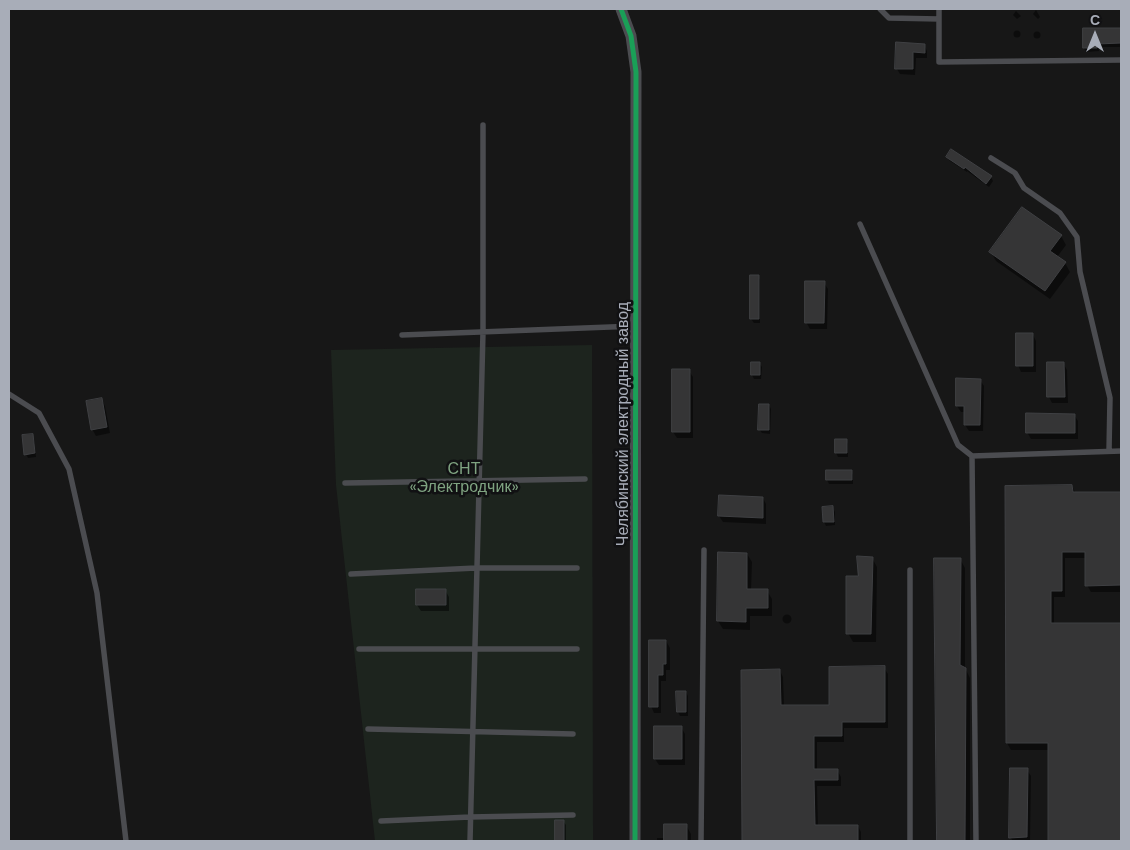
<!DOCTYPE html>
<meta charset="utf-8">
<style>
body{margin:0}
#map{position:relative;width:1130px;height:850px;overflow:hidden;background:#171717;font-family:"DM Sans",sans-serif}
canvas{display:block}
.frame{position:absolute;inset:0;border:10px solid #a8adb8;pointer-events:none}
.north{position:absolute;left:1070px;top:10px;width:50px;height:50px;-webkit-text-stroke:4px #111113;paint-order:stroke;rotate:0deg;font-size:14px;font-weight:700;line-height:20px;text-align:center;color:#a8adb8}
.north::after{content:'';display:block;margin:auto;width:18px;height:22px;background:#a8adb8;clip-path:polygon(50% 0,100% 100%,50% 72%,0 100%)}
</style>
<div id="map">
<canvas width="1130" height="850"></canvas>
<div class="frame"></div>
<div class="north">С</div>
</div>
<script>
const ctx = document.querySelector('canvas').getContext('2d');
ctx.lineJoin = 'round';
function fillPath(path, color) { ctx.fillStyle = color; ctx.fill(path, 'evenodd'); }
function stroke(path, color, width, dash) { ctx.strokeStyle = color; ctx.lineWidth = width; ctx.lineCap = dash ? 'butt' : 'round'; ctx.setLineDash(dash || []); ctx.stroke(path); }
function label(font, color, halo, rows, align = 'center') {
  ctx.font = font + ' "DM Sans",sans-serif'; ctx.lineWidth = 5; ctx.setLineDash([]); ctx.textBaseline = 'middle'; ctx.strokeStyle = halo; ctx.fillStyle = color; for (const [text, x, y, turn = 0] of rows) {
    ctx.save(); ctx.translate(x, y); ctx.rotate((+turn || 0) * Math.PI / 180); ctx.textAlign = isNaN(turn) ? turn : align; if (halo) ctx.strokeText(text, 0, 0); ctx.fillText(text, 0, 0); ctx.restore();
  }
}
fillPath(new Path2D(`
 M592,345L593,841H375L336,485L331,350Z`), '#1d241e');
fillPath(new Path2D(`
 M1036,10L1040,17L1038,19L1033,14Z
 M1016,11L1021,16L1017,19L1013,15Z
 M1121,29V47H1099V51L1086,52L1084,48V30Z
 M1013.5 34a3.5 3.5 0 1 1 7 0a3.5 3.5 0 1 1-7 0Z
 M1033.5 35a3.5 3.5 0 1 1 7 0a3.5 3.5 0 1 1-7 0Z
 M897,44L924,45L927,51V58H916L915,75L900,74L897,69Z
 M947,157L991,177L993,181L989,187L967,171V172L950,161Z
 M1061,236L1066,245L1057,257L1065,263L1070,272L1050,299L996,261L991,252Z
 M752,276H758L760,280V323H754L751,319Z
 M824,283L828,289L827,329H810L806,322Z
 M1033,335L1036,341V372H1021L1018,365Z
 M752,363H759L762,367L761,379H754L752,375Z
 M1063,363L1067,370L1068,403H1052L1049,397Z
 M689,371L693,377V438H677L673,432Z
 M980,380L984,386L983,431H969L965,425V412H961L957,406Z
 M102,400L105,406L110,433L96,436L92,429Z
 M769,405L771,409L770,434L762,433L759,429Z
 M1074,415L1078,421V439H1031L1027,432Z
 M32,435L34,439L36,457L28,458L26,454Z
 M846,440L848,444V457H838L836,453Z
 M827,471H851L853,475V484H829L827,480Z
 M1072,486L1076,494L1121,493V592H1091L1087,585L1086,558H1065V597H1054V625L1121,624V841H1050L1049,750H1011L1007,743L1006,487Z
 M763,498L766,504V524L723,522L719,516Z
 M833,508L835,512V525L826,526L824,522Z
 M747,554L752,562L751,590L767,591L772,599V616H750V630L723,629L718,621Z
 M872,558L877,567L876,642H853L848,633L859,577Z
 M936,559H960L965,568V668L970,678V841H938Z
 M445,590L449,597V611H421L417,605Z
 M782.5 619a4.5 4.5 0 1 1 9 0a4.5 4.5 0 1 1-9 0Z
 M666,641L670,648V670H666V681H661V713H654L651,706Z
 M884,668L888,674V728H844V742H817V770H837L841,777V786H817L818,826H858L861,832V841H743V671H780L783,677L784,706H831Z
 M686,692L688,696V716H680L678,712Z
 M681,727L685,734V765H659L655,759Z
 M1027,770L1031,776L1030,841H1013L1010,837Z
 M556,821H563L566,825V841H557Z
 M686,825L691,834V841H657V838H665Z`), '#0007');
const building = new Path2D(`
 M1083,28H1121V43L1097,44V48H1083Z
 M896,42L925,44V53L913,52V69H895Z
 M951,149L992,176L986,184L965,167L964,169L946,157Z
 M1022,207L1062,235L1050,251L1066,262L1045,291L989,252Z
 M750,275H759V319H750Z
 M805,281H825L824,323H805Z
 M1016,333H1033V366H1016Z
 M751,362H760V375H751Z
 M1047,362H1064L1065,397H1047Z
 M672,369H690V432H672Z
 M956,378L981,379L980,425H964V406H956Z
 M102,398L107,427L91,430L86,401Z
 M759,404H769V430H758Z
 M1026,413L1075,414V433H1026Z
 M33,434L35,453L24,455L22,435Z
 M835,439H847V453H835Z
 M826,470H852V480H826Z
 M1072,485L1073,492H1121V585L1085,586V552H1062V591H1051V623H1121V841H1048V743H1006L1005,486Z
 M719,495L763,497V518L718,516Z
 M833,506L834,522H823L822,507Z
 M718,552L747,553V589H768V608H746V622L717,621Z
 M857,556L873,557L871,634H846V576H858Z
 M934,558H961L960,665L966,668L965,841H937Z
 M416,589H446V605H416Z
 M649,640H666V664H663V675H658V707H649Z
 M885,666V722H842V736H814V769H838V780H814L815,825H858V841H742L741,670L780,669L781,705H829V667Z
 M676,691H686V712H677Z
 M654,726H682V759H654Z
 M1010,768H1028L1027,837L1009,838Z
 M555,820H564V841H555Z
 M664,824H687V841H664Z`);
fillPath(building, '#353536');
stroke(building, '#3f4043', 1);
stroke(new Path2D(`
 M880,9L889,18L939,19
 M939,9V62L1121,60
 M991,158L1015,173L1024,188L1060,213L1077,237L1080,272L1110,398L1109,451
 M860,224L958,445L972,456L1121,451
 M402,335L636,326
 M9,394L39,413L69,469L97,593L126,841
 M972,456L976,841
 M345,483L585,479
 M910,570V841
 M351,574L476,568H577
 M359,649H577
 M368,729L573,734
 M381,821L470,817L573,815
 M470,841L483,332V125
 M701,841L704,550`), '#4b4c50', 5.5);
stroke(new Path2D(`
 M621,9L631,36L636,72L635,841`), '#4b4c50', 11);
stroke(new Path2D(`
 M621,9L631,36L636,72L635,841`), '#1a9f57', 5);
label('16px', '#a8adb8', '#111113', [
 ["Челябинский электродный завод",624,424,-90]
]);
label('16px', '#7fa381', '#111113', [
 ["СНТ",464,470],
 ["«Электродчик»",464,488]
]);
</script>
